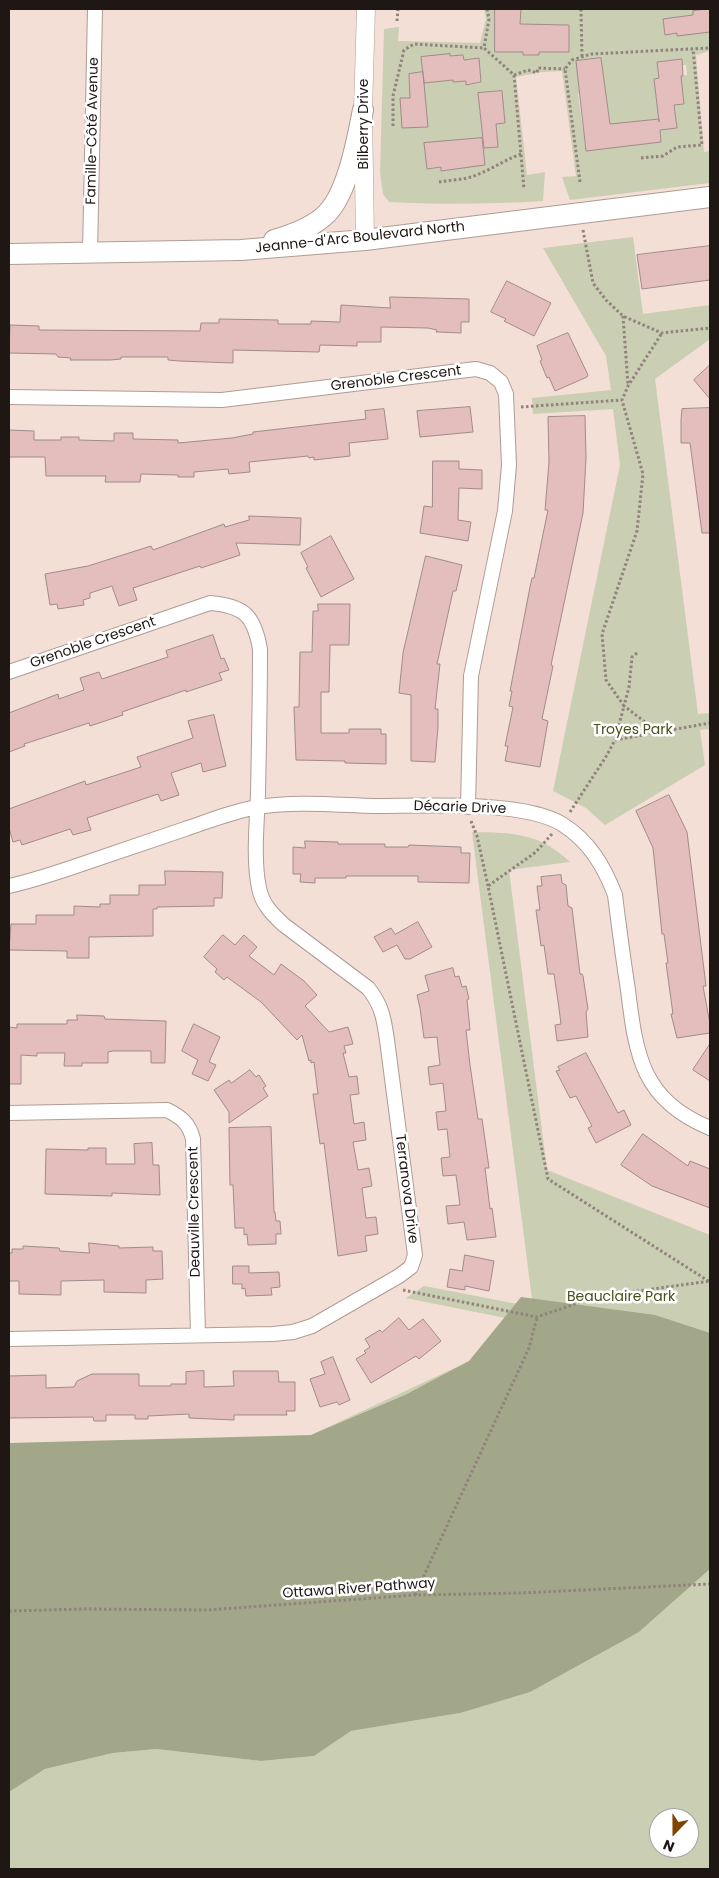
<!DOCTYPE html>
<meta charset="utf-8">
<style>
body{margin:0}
#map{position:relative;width:719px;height:1878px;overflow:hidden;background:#f3dfd6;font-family:Poppins,sans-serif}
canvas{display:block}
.frame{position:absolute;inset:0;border:10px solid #1e1714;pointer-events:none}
.north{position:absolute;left:649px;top:1808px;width:50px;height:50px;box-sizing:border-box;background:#fff;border:1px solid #a5a2a1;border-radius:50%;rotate:202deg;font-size:14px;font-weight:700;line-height:20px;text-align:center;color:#1e1714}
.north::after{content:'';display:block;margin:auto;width:18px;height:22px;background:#814301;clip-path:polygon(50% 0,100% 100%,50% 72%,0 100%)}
</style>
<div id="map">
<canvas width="719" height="1878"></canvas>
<div class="frame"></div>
<div class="north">N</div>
</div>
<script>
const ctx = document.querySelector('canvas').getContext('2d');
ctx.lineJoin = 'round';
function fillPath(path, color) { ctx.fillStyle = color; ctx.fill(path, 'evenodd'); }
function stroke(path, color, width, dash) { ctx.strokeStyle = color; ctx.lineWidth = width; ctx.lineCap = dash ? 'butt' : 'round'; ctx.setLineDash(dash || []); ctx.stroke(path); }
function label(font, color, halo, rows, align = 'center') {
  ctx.font = font + ' Poppins,sans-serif'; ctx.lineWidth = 5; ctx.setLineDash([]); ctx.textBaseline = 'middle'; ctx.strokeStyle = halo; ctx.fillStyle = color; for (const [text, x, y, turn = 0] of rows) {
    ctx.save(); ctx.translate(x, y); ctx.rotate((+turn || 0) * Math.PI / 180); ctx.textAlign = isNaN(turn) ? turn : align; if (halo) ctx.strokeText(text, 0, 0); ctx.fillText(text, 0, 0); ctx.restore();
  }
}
fillPath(new Path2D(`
 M484,9L521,12V9H709L693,11L695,33L710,32V51L696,55L704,152L710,151V183L570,200L562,177L576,176L562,71L542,72L516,77L527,175L545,172L543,201C491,204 441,205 389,202L383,194L380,172L384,29L399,27L398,41L480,43L486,19ZM539,24L569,25V50L495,51V30H538ZM450,55V56L463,55L464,60L479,58L481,83L467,85L466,81L453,82V80L424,83L422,57ZM601,58L611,131L586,151L578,94L580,93L578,61ZM682,59V65H686L687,75L681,76L684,104L674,105L677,128L660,130L661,142L633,145L659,119L654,79L659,78L657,62ZM423,72L402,128L401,98H411L409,74ZM502,91L505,123L496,124L498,147L483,148L455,169L442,171L441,167L427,169L451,141L483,139L478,93Z
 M633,237L643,314L710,305V339L655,379L698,714L710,713V729L700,730L705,765L605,825L586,808L553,791L620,465L613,409L533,414L532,398L611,390L606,356L543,248Z
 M472,832C512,833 539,832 570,862L509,870L547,1170L710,1235V1454L311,1435L536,1330L535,1324L406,1298L424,1286L533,1307Z
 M710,1569V1869H9V1792L45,1769L113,1753L156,1749L261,1761L314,1756L351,1731L460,1713L639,1632ZM659,1818H689V1848H659Z`), '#caceb3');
fillPath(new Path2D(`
 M521,1297L655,1315L710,1333V1569L639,1632L530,1692L460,1713L351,1731L314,1756L261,1761L156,1749L113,1753L45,1769L9,1792V1443L311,1435L405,1395L469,1361Z`), '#a3a789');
const building = new Path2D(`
 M495,9H521L520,24L569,25V52H539V55H523V52H495Z
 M710,9V32L677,36V33L665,35L663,19L693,15V11Z
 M450,54V56L463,55L464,60L479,58L481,82L466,85V81L453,82V80L424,83L421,57Z
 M601,58L610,124L659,119V122L654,79L659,78L657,62L682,59L683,76H681L684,104L674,105L677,128L660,130L661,142L586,151L576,61Z
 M423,72L428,127L402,128L400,98H410L409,74Z
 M502,91L505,123L496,124L498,147L484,148L478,93Z
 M482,138L485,165L441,171V167L427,169L424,143Z
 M710,246V280L642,289L637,255Z
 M507,281L551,303L534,336L504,321L506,319L491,312Z
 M390,297L469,299V322H461V333L439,332H436L437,330L428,328L381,327V342H357V346L320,345L319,352L233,350V363L179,361L168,360V357H121V359L110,360H70L71,358L58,357L56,354L9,353L10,325L39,326V330L200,331L201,323H219V319L278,320V324H311V321L340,322L341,305L390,308Z
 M568,333L588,375L587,377L555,391L549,377L547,378L540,361L542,360L537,346Z
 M710,365V399L694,380Z
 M470,407L473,432L420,437L417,411Z
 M710,408V533H702L690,443H681V420L682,409Z
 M384,409L388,439L349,443L350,456L314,460V457L309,458L308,456L249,462L250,472L229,474L228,469L194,472V477H178V475L141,474L140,482H105L106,476H46L45,457H9V430L34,431V440H61V437H79V440L114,441V433H133V439L178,440V443L232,438L253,434V432L366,419L365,411Z
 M585,416L586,458L583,513L551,665L553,666L542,719L548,721L540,767L505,761L508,746H505L513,707L509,706L512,691H510L530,587L532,578H534L548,510H545L549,462L548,417Z
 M433,461H459V469L482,470V489L459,488L458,520L471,522L468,541L420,533L424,506L432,507Z
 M249,516L301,518L300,545L236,543L240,555L201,568L200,566L133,588L137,600L119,606L112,586L90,593V598L83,600L84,605L58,609L57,604L50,605L45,574L88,566L151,546L153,550L224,524L225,527L249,520Z
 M331,536L354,579L321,597L306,568L308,567L301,553Z
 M426,556L462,565L456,591H453L437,664H440L435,709H438V727L435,762L411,761V695L399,693L403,653Z
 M318,604H350L349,645H330L329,692H321V733H349V729H381V734H386V764L345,763V761L296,760L294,707H299L300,652H312L313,611H318Z
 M213,635L221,659L224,658L229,670L219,673L222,680L186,692V690L122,712L123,715L90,726L89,723L24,744L25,746L9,752V713L58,694L59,699L84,690L80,678L99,672L102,679L168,657L166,651Z
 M214,715L226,766L203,772L201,763L171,773L179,795L161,801L158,794L87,818L91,830L73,835L70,829L22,845L20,840L13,842L9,828V809L85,781L86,785L141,767L137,757L193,738L188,721Z
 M669,795L687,832L706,986H703L710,1024V1033L677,1038L671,1014H673L666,963H668L664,934H662L653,848L636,811Z
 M305,841L338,842V844H385V847H408L409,845L461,847V853H470L469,883L418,882V876H346V878H315V883L300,882L301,874H293V847L305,848Z
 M165,871L223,872L222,898H214V906L157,907V909H153V936L89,937V958H67V951L9,950L11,924H36V915H74V906L100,907V904H110V895H139V885H165Z
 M561,875L562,883L566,885L568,906L572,908L580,974H582L583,976L588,1009L586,1012L588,1037L557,1041L555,1025L561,1024L558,1001L554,974H548L544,945L541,946L536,910H540L537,886H542L541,877Z
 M418,922L432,947L410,959H405L397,945L383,952L374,937L391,928L395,934Z
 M223,935L235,945L244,935L257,947L249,956L274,975L281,964L304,981L317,995L305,1006L329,1032L348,1027L353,1044L344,1046L346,1053H343L349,1077L357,1076L359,1094L350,1095L354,1124L364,1122L366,1140L353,1142L358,1170L369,1168L372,1186L362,1188L366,1218L376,1217L378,1234L365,1236L367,1251L338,1256L324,1143L320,1144L313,1094H318L314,1062L311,1063V1060L309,1061L302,1035L297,1040L261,1002L227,977L224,980L215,972L217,969L204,957Z
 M453,968L455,977L459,976L462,987L466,986L469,999L467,1000L470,1030H466L470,1065L478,1119H482L489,1168H485L490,1209L492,1208L496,1237L467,1240L464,1222L448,1224L446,1206L460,1205L456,1175L443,1176L441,1158L450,1157L447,1129L438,1130L436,1112L446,1111L443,1083L430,1085L428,1067L440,1065L437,1037L424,1038L420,1008L417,995L429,991L425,976Z
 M77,1015L104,1016L105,1019L166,1021L165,1063H151V1051H113L108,1052V1063H82V1066H64L65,1053H37V1056L21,1055V1084H9V1027L17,1028V1024H67V1020H77Z
 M194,1024L220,1037L209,1062L216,1065L208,1081L192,1074L198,1060L182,1051Z
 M710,1044V1081L693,1070Z
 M586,1053L618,1113L624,1110L631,1125L596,1143L588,1128L592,1126L576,1096L570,1098L556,1071L560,1070L558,1067Z
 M250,1070L256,1077L259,1075L266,1086L263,1088L268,1096L229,1123V1112L214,1090L229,1080L231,1083Z
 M271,1127L274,1212H275L276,1221H280L281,1234H276V1244L248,1245L247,1234L244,1235V1228H235L233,1185H230L229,1128Z
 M643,1134L688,1166L690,1161L710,1169V1208L652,1186L621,1165Z
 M152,1143L153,1165H159L160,1195L112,1193V1196L45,1194L46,1149L88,1150V1148H106V1164H135L134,1144Z
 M89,1243L119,1246V1248L153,1247V1251H162L163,1279L146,1280V1293L104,1292V1280L61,1281V1295L19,1294V1281H9V1253H12V1249H23V1246L59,1248L60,1251L89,1253Z
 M465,1255L494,1261L489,1291L465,1286V1290L447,1287L450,1269L462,1271Z
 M233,1266H249V1273L279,1272L280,1287L271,1288L272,1295L246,1296L245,1288L242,1289V1284H233Z
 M399,1318L409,1330L423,1319L441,1341L419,1359L416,1356L371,1383L356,1359L366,1353L364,1351L370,1347L365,1339L380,1330L382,1332Z
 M333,1357L350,1400L339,1405L337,1402L320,1407L310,1379L325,1374L321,1362Z
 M204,1371V1387L234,1386L233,1371H278L279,1382H295V1411H286L287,1415H234V1420L189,1418V1414L148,1416V1419H135V1415H106V1421H94L93,1417L9,1418V1376L46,1375V1388L74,1387L77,1381L92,1374H139V1386H171V1384H186V1372Z`);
fillPath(building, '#e3bebc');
stroke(building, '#a08b8b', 1);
const minor = new Path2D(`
 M90,253L95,9
 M9,397L222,400L476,369L490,373L501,382L506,394L509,465L505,511L471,676L468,807
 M9,672L210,603C244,606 254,615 260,649C260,697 259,745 258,793C257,823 253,859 259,888C262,904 272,914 284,925L368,988C382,1005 384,1019 387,1040L415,1255L411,1267L399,1276L312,1326L293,1332L273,1334L9,1339
 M9,886C36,880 62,871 88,862C121,851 153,840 185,829C209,821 233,811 258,807C296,801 336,805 375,806C422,806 523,800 562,824C589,841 604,866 615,895C619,927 623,958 628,990C636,1056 642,1100 710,1128
 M9,1113L167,1110C181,1117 189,1123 193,1139L198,1335`);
const tertiary = new Path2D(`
 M365,240L363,110L366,9`);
const secondary = new Path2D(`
 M274,240C291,235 309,229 323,217C347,198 357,140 363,110
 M9,254L241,250L365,240L710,197`);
stroke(minor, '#af9c94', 16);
stroke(tertiary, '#af9c94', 19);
stroke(secondary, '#af9c94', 22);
stroke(new Path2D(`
 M487,9L489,19L484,48L514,75L524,189
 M581,9L582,57
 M397,21L398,9
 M514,75L528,70L537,73L538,68L565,69
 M393,126V96L404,50L414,44L484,48
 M641,158L663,156L677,147L702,145L693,49
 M439,182C450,180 463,180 474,176C491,170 504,160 521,154
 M580,182L565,69L572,60L591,54L710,48
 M583,230L593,283L606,300L623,316L662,333L710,328
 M623,316L628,385
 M521,407L622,400
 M637,653L632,657L629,687L624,706L657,731
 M615,740L710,723
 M570,812L607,755L615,740L624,706L606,680L602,634L637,531L643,474L622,400L628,386L662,333
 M471,821L477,836L488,886
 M552,834L536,852L488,886L548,1179L710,1282
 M403,1290L537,1317L595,1297L710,1281
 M415,1595L529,1348L537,1317
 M9,1611L84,1609L207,1610L415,1595L520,1593L710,1584`), '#90827c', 3, [2.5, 2.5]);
stroke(minor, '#fff', 14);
stroke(tertiary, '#fff', 18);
stroke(secondary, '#fff', 20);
label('14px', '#1e1714', '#fff', [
 ["Bilberry Drive",364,124,-90],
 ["Famille-Côté Avenue",93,131,-89],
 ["Jeanne-d'Arc Boulevard North",360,238,-6],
 ["Grenoble Crescent",396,379,-7],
 ["Grenoble Crescent",93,643,-19],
 ["Décarie Drive",460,808,2],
 ["Terranova Drive",406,1189,83],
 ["Deauville Crescent",195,1212,-91],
 ["Ottawa River Pathway",359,1589,-4]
]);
label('14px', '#4a4f1b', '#fff', [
 ["Troyes Park",633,730],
 ["Beauclaire Park",621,1297]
]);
</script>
